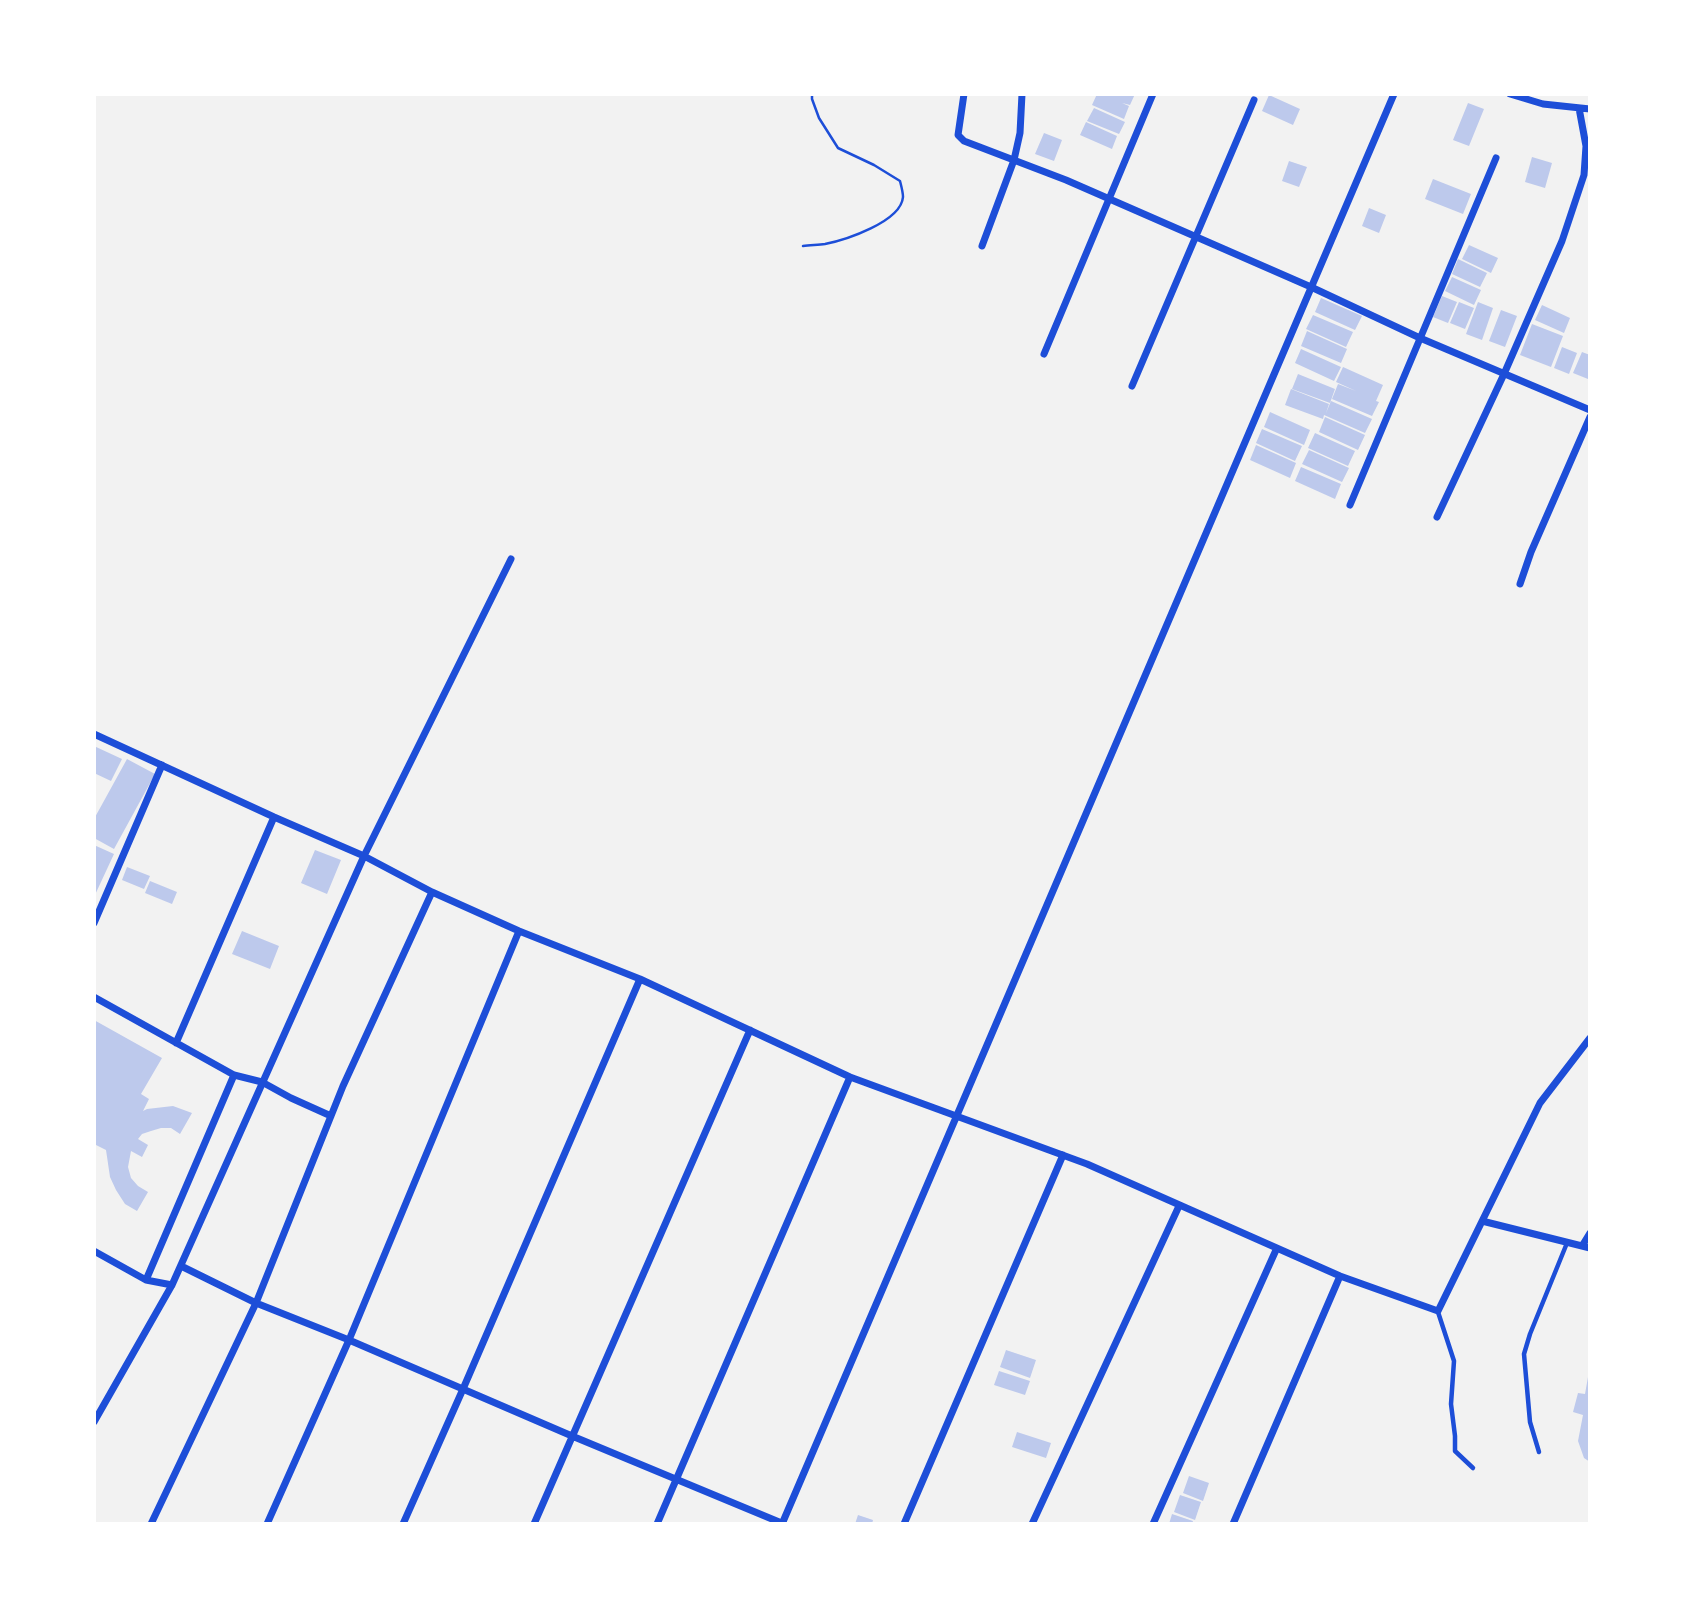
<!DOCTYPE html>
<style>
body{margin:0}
#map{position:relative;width:1684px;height:1618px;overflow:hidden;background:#f2f2f2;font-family:Manrope,sans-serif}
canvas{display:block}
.frame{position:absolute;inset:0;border:96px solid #fff;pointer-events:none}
</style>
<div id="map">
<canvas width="1684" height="1618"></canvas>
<div class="frame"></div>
</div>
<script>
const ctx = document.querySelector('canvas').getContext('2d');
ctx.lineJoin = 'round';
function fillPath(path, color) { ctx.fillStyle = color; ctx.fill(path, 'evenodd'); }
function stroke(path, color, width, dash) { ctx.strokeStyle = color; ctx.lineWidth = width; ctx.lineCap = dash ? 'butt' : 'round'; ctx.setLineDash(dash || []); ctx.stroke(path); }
fillPath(new Path2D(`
 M1097,94H1135L1130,105L1122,103L1129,106L1124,119L1092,105Z
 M1269,95L1300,109L1293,125L1262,111Z
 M1468,103L1484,109L1469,146L1453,140Z
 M1094,108L1125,122L1119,134L1087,121Z
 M1086,122L1117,136L1112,149L1080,135Z
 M1044,133L1062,140L1054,161L1035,154Z
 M1532,157L1552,163L1545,188L1525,182Z
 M1289,161L1307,167L1299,187L1282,181Z
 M1433,179L1471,194L1463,214L1425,199Z
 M1369,208L1386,215L1379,233L1362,226Z
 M1469,245L1498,258L1491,273L1462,259Z
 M1458,259L1487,273L1480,287L1452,274Z
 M1452,277L1481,290L1474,305L1445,291Z
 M1442,296L1457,302L1448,323L1433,317Z
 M1321,298L1362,316L1355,330L1315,312Z
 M1459,302L1474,308L1465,329L1450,323Z
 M1478,302L1493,308L1482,340L1466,334Z
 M1542,305L1570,318L1564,333L1535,320Z
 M1501,310L1517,316L1505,347L1489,341Z
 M1313,315L1353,332L1346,347L1306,329Z
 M1532,324L1563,336L1551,367L1520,355Z
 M1307,331L1347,349L1341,363L1301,346Z
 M1562,347L1577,353L1569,374L1554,368Z
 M1301,349L1341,367L1334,381L1295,363Z
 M1582,352L1590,355V375L1588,379L1573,373Z
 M1343,367L1383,385L1376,401L1379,402L1372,416L1332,399L1338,384L1356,391L1336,382Z
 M1298,374L1335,389L1330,403L1292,389Z
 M1291,389L1329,404L1326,413L1331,401L1372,419L1365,433L1324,415L1323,419L1285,405Z
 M1270,412L1310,430L1304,445L1264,427Z
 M1325,417L1365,435L1358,450L1319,432Z
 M1262,429L1302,446L1295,461L1256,443Z
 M1315,433L1355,451L1348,466L1308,448Z
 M1256,445L1296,463L1290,478L1250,460Z
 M1309,450L1349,468L1342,482L1302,464Z
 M1301,467L1341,484L1335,499L1295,481Z
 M94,746L122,759L111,781L94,773Z
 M127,759L155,774L114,849L94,838V819Z
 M94,845L114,854L94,897Z
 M315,850L341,860L327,894L301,883Z
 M127,867L150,876L144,889L122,880Z
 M150,881L177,892L172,904L145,893Z
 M242,931L279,946L270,969L232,954Z
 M94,1020L162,1058L141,1094L149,1099L143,1111L147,1109L173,1106L192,1113L180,1134L171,1128H161L151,1131L142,1134L138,1139L148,1145L142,1157L131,1151L128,1167L131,1178L138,1186L148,1192L137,1211L125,1204L116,1190L110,1177L106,1150L94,1144Z
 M1006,1350L1036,1360L1030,1378L1000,1367Z
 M999,1371L1030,1381L1025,1395L994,1385Z
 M1588,1377H1590V1462L1584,1458L1578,1441L1583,1415L1573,1412L1578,1393L1585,1394Z
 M1017,1432L1051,1443L1046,1458L1012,1447Z
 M1189,1476L1209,1483L1203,1501L1183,1493Z
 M1180,1495L1201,1502L1195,1520L1174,1512Z
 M1172,1514L1193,1521L1192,1524H1169Z
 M858,1515L873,1520L872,1524H855Z`), '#bdc9ec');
stroke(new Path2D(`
 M803,246C810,245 818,245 825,244C845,240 901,222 903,197C903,192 901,185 900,181L874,165L838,148L819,118L812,99V94`), '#1d4ed8', 2.5);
stroke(new Path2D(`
 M1438,1312L1454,1361L1451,1404L1455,1436V1451L1473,1468
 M1539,1452L1530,1422L1524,1354L1530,1334L1567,1243`), '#1d4ed8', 4.5);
stroke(new Path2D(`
 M964,94L958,135L964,141L1066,180L1311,287L1420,338L1590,410
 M1510,94L1543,104L1590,109
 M982,246L1014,160L1020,133L1022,94
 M1044,354L1153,94
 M1132,386L1254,100
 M1350,505L1496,158
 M1437,517L1504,374L1562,241L1584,175L1586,146L1579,108
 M1520,584L1531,552L1590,417
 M94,734L274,817L364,856L432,892L519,931L640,979L850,1077L1087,1164L1340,1276L1438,1311L1540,1103L1590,1038
 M94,923L162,765
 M94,997L234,1075L262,1082L291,1098L331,1116
 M176,1043L274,817
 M1482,1221L1590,1248
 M1582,1246L1590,1233
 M94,1251L146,1280L172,1285
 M181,1266L256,1303L349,1340L572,1436L784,1524
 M146,1280L234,1075
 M94,1422L172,1285L364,856L511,559
 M151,1524L256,1303L343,1086L432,892
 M267,1524L349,1340L519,931
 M403,1524L463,1389L640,979
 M534,1524L750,1030
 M657,1524L850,1077
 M782,1524L1394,94
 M904,1524L1063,1155
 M1032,1524L1179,1206
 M1153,1524L1276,1250
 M1233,1524L1340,1276`), '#1d4ed8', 7);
</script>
